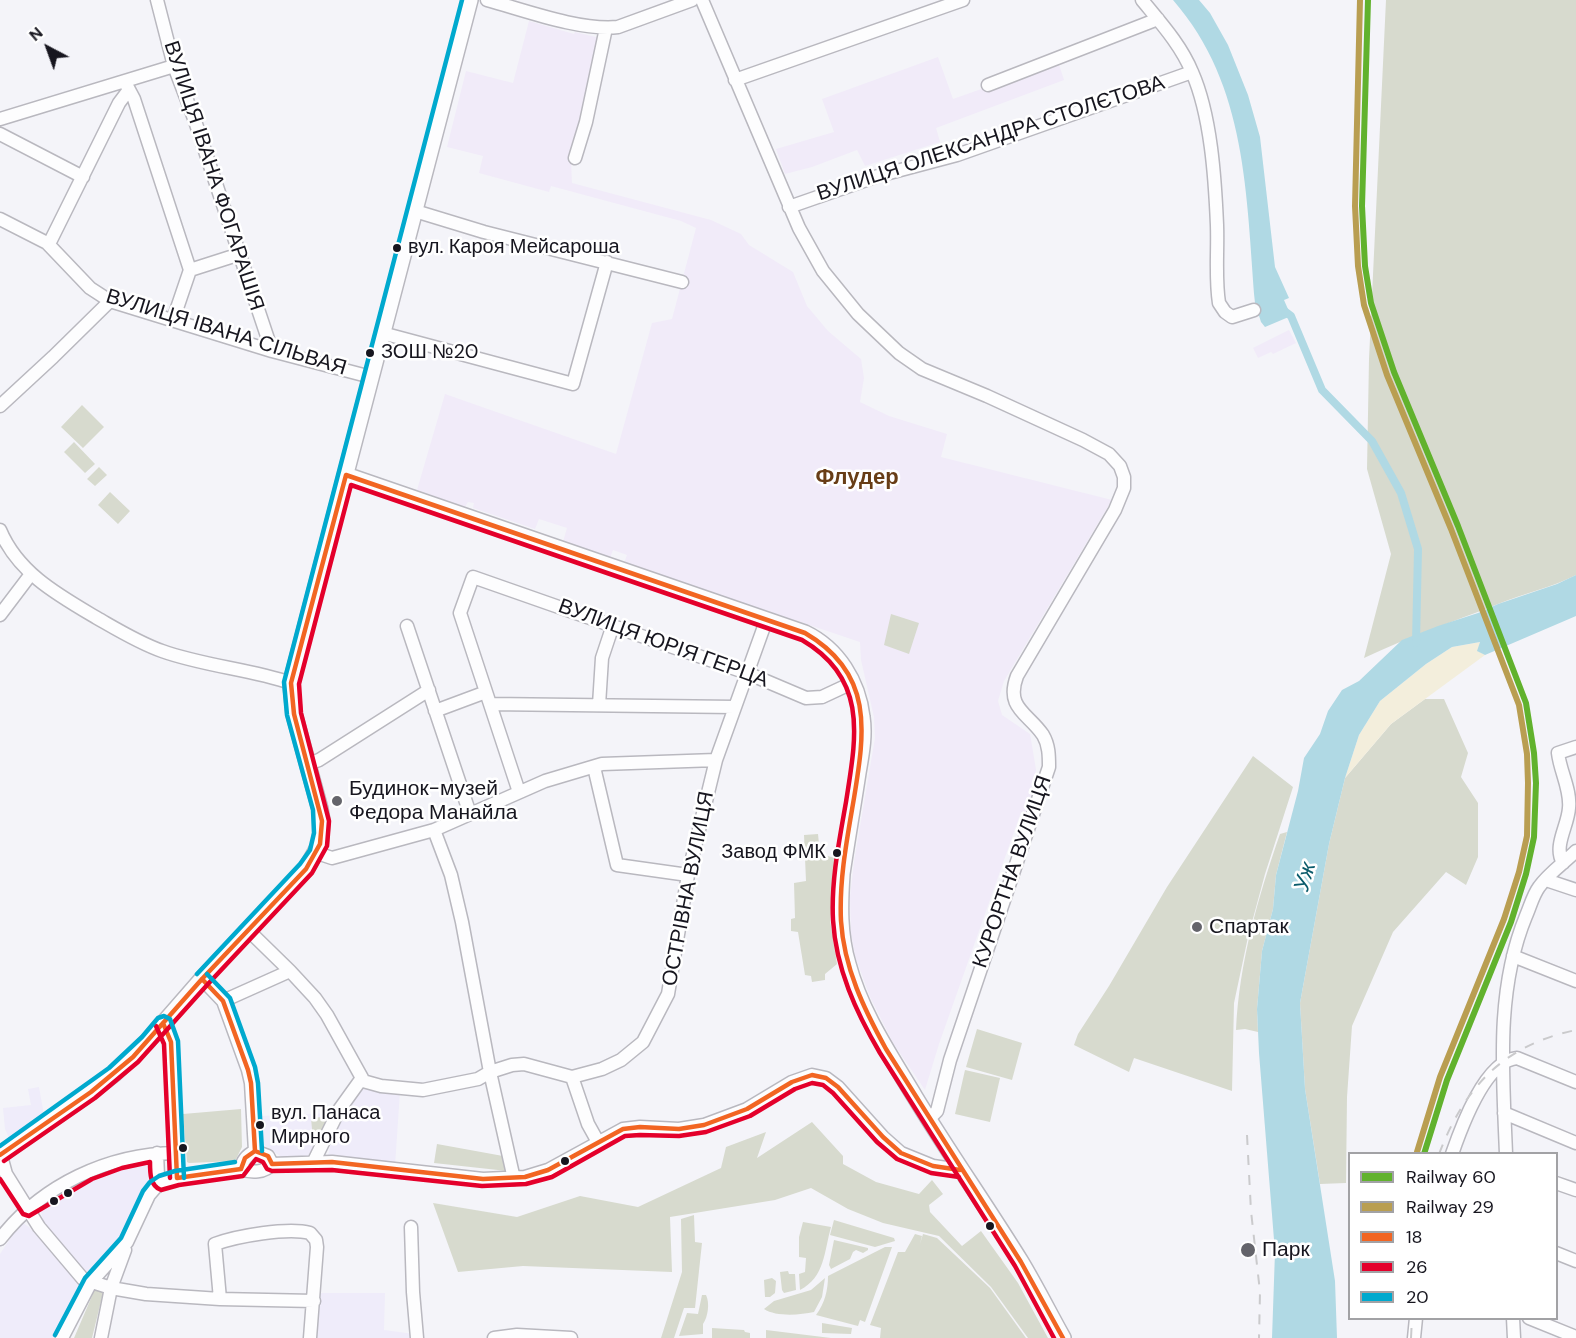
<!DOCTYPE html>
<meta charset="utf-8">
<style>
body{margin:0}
#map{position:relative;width:1576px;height:1338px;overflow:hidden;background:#f4f4f9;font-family:"DM Sans",sans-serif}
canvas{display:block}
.legend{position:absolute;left:1348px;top:1152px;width:210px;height:168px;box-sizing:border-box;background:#fff;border:2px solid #a2a2a5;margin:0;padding:8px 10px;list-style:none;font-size:18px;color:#17161f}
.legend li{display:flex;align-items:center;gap:12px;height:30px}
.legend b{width:30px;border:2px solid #a2a2a5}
.north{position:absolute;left:18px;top:18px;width:60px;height:60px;-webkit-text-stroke:4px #fff;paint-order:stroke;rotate:319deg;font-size:16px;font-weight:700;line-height:24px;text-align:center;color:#17161f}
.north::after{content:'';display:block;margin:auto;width:21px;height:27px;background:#17161f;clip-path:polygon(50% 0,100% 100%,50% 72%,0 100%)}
</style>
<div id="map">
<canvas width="1576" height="1338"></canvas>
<ul class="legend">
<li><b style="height:8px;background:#61b22d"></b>Railway 60</li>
<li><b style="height:8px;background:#b99e51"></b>Railway 29</li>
<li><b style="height:8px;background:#f26522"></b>18</li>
<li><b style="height:8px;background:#e4002b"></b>26</li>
<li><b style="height:8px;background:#00a9ce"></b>20</li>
</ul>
<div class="north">N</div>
</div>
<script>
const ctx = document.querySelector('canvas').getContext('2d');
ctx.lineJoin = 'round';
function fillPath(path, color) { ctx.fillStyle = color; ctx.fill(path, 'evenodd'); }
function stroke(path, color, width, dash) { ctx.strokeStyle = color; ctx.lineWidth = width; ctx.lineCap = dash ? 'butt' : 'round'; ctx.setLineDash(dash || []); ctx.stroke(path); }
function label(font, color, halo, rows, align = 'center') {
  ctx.font = font + ' "DM Sans",sans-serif'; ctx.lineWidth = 5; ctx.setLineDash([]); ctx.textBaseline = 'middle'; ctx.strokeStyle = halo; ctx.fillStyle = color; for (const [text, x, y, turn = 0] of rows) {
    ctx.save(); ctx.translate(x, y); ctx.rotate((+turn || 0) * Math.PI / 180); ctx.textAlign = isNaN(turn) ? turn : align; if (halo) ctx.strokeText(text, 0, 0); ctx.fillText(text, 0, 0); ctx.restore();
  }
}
fillPath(new Path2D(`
 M39,1087L44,1115L33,1119L26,1127L9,1138L5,1129L3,1108L31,1105L28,1089Z
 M368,1087L400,1091L395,1166L327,1160L336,1121L357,1089Z
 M332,1113L311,1156L283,1158L264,1145L260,1116Z
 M149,1162L152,1164V1181L128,1234L87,1276L76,1269L43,1221L41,1211L44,1204L71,1185L98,1174L135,1163Z
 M21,1222L29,1227L80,1282L82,1289L54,1338H0V1254Z
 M318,1293H385L384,1330L414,1334L415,1338H312Z`), '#efecfa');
fillPath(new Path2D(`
 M529,21L574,34L575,32L600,38L571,161L572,183L711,220L741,234L749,245L793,272L807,306L828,331L861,359L864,378L860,402L889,416L947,434L941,457L1112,500L1004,681L998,701L1002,715L1030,734L1036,770L1030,801L1026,813L1021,812L939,1044L925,1090L893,1043L870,997L855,956L851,934L850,897L854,862L875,738L874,717L861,660L860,642L624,563L627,555L613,550L610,558L563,542L567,528L539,519L535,529L473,508L474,503L468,502L465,507L417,490L445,394L616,454L652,323L672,319L696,228L681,221L551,186L549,192L479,173L483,156L447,147L466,71L513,83Z
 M938,57L953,99L1058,62L1064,80L936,128L940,142L865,166L857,150L812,167L785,174L776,149L834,132L822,99Z
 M1289,330L1296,343L1273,354L1271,352L1258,358L1253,348Z`), '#f1ebf9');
fillPath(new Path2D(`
 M1386,0H1576V575C1551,588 1524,593 1498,604C1453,622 1408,637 1364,658L1391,554L1367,469L1369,359Z
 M82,405L104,427L83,448L61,427Z
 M74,442L95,464L85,473L64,452Z
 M99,467L107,475L95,486L87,479Z
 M110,492L130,511L118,524L98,505Z
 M891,614L919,623L909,654L884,645Z
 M1425,699H1444L1468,753L1461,777L1478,803V857L1466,885L1446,872L1393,932L1352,1026L1347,1097L1346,1183L1320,1184L1305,1089L1300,1003L1329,844L1345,778L1391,724Z
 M1253,756L1293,787L1265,874L1248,937L1234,1003L1232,1091L1134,1058L1129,1072L1074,1045L1078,1034L1109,986L1167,887Z
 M1287,832L1276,875L1273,909L1262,951L1257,1009L1258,1032L1245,1029L1236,1030C1239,963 1258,897 1280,834Z
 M818,834L820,854L835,858L830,920L837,964L825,974V980L812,982L811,976L805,975L798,932L791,931V919L795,918L794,883L806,881L804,835Z
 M977,1029L1022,1043L1012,1080L966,1067Z
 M965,1070L1000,1078L990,1122L955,1114Z
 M241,1109L242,1147L235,1161L189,1163L187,1162L183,1114Z
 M334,1116L322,1140H313L311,1118Z
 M812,1122L843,1156V1164L876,1182L919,1194L932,1180L943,1194L929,1205L930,1212L962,1246L981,1231L1018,1283L1048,1338H1028L991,1287L939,1236L883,1223L848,1209L811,1188L775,1200L670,1217L672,1272L523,1266L458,1272L433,1203L517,1217L580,1196L638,1207L721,1168L726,1147L766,1132L757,1158Z
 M437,1144L503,1156L507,1171L434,1163Z
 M694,1215L695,1242L702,1243L695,1308H684L674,1338H661L682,1272L681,1219Z
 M834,1220L894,1238L895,1241L875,1247L830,1235Z
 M803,1222L831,1227C824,1252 825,1277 800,1290L799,1274L805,1272L806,1258L799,1257V1237Z
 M915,1234L922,1236L920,1244L923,1234L937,1238L990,1288L1026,1338H880L881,1328L870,1325L898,1252H905Z
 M834,1240L868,1248V1250L863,1253L856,1250L853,1252L850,1259L831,1269L829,1265Z
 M885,1247H892L865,1322L860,1320L858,1326L816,1315C825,1303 828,1290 828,1276Z
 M788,1271L789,1274H795L796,1290L784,1293L782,1290L780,1272Z
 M772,1278L776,1281L775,1293L770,1297H765L764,1280Z
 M825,1278L822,1297L814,1312C800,1315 776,1317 764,1309L774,1301L811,1290Z
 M95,1289L101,1291L103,1293L92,1338H74Z
 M702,1295H706C710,1303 708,1317 703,1324V1334L679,1336L687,1313L698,1314Z
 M822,1323L852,1328L851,1334L822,1333Z
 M712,1328L744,1330L745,1332L750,1333V1338H712Z
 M766,1330L831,1338H766Z`), '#d7dace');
fillPath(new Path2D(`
 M1480,642L1478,651L1485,655L1391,724L1345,778L1359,735L1380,701L1426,664L1452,647Z`), '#f3eedc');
fillPath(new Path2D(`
 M1173,0H1199L1210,13L1228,45L1248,95L1260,137L1275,267L1289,298L1284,300L1291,316L1265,327L1261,322L1255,303C1246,196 1248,86 1173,0Z
 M1576,575V616L1485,655L1477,651L1480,642L1452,647L1426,664L1380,701L1359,735L1345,778L1329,844L1300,1003L1305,1089L1335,1281L1337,1338H1272L1275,1252L1259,1053L1257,1009L1262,951L1273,909L1276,875L1298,791L1304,758L1320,734L1328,711L1342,690L1359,681L1402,640L1438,626L1478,613L1498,604L1557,584Z`), '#b0d9e4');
stroke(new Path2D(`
 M1283,310L1291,316L1322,390L1372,441L1401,493L1418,549L1416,643`), '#b0d9e4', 8);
const minor = new Path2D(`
 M157,0L174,66L195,121L272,351
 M487,0C524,10 580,31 618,27L692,0
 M702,0L799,228L823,271L858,314L899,353L922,369L987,396L1083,440L1109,454L1120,466L1124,477V488L1115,510L1017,676C1005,708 1028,713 1043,735C1049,745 1049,756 1049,767L950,1060L937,1111L929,1119
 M1142,0C1160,22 1181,45 1192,72C1211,115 1215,178 1217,225C1218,251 1215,278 1219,303L1225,312L1232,317L1254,310
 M735,80L963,0
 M125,82L134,99L190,270L173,320
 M988,85L1158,19
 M0,119L174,66
 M0,134L83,177
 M575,158L586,122L606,28
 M789,207L878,176L957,155L1192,72
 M415,211L484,232L682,282
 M0,219L47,243L90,288L110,301L272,351L371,377
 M47,243L51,240L119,103L128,91
 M190,270L240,254
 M382,333L573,384L607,262
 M0,406L53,357L110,301
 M0,530C18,573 58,595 97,618C118,630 139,643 162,651C204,666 249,669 291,683
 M0,615L31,574
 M407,626L470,814
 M490,704L735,707
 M599,705L602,658L613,625
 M435,711L486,692
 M308,764L319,760L429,690
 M594,767L617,865L688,875
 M519,792L460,613L473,577L747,673L806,698L822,697L852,683
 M434,830L451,875L462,922L490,1072L514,1179
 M317,853L332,858L434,830L545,781L602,764L716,760
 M1563,863C1553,846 1568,826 1569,808C1571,790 1560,771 1558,753L1576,747
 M1546,880L1576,890
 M1513,956L1576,981
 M290,971L315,998L327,1015L362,1078L339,1110L314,1161
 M202,979L223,1001L248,1070L251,1083L255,1151
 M223,1001L290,971L248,930
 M163,1023L171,1042L177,1178
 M572,1077L588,1124L598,1142
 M362,1078L363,1081L381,1086L423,1090L478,1079L490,1072L512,1065L524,1064L572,1077L602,1069L621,1060L643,1042L668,994L688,875L716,760L766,621
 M1504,1113L1576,1143
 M0,1152L6,1174L39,1227L83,1279L111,1288L146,1294L220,1299L314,1301
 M157,1153L158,1176L162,1183
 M1452,1154C1461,1128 1485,1061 1517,1058L1576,1082
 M1506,1154C1503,1074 1495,991 1526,916C1530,907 1533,895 1539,887C1549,873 1564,863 1576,851
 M272,1164L332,1162L483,1179L525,1177L548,1170L623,1129L640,1127L679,1129L704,1125L747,1109L792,1082L812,1075L826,1078L838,1087L883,1137L901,1153L933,1166L960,1170
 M241,1169C242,1160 247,1155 255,1151L268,1156L272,1164
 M1556,1183L1576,1190
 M411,1227L413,1292L417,1338
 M0,1239C42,1185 108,1154 176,1153
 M1556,1253L1576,1261
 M220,1299L215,1244C237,1236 288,1227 310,1233L316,1240L317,1247L310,1338
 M1513,1318L1514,1338
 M1529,1318L1576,1337
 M62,1338L91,1282L127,1242L149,1195L155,1188L162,1183L177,1178L241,1169C251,1173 265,1173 272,1164
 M101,1338L111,1288L125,1250
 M494,1338L517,1335L571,1338
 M1414,1338L1416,1318`);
const major = new Path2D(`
 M346,475L805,633C838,649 858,682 862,717C865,736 861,755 858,773C853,806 847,840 842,874C840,904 839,934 848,964C861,1013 890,1055 915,1097C949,1153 987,1207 1021,1262C1036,1287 1049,1313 1063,1338
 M0,1155L91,1092L114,1074L147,1042L202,979L306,869L320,844L322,821L320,809L294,714L291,683L470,0`);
stroke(minor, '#b9b8bf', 15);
stroke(major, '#b9b8bf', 18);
stroke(minor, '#fdfdfe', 12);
stroke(major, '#fdfdfe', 15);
stroke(new Path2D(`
 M1247,1135L1251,1211L1260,1292L1259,1338
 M1439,1154C1465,1086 1504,1045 1576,1030
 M1411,1338L1412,1318`), '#cacacc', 2, [10, 10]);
stroke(new Path2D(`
 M202,979L223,1001L248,1070L251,1083L255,1151
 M163,1023L171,1042L177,1178
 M0,1155L91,1092L133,1057L202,979L306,869L320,844L322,821L294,714L291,683L346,475L805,633C874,673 865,731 854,798C847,839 839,880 841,921C844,968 864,1009 886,1049L1021,1262L1063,1338
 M241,1169L245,1158L255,1151L268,1156L272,1164L332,1162L483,1179L525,1177L548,1170L623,1129L640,1127L679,1129L704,1125L747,1109L792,1082L812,1075L826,1078L838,1087L883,1137L901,1153L933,1166L960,1170
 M177,1178L241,1169`), '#f26522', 4.5);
stroke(new Path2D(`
 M156,1026L164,1044L170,1178
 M4,1161L95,1098L138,1062L208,984L312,873L327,846L329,821L301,713L299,684L351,485L802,640C869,679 856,738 846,802C839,842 831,881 833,920C836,969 856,1012 880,1053L1015,1266L1054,1338
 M0,1179L23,1214L29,1216L92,1179L122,1168L150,1162C150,1173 150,1186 161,1190L179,1185L243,1176L256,1159L263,1162L267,1169L272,1171L332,1170L482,1186L526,1184L552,1177L625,1136L640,1135L679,1136L706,1132L750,1116L795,1089L812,1083L823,1085L833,1093L877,1142L897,1159L931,1173L959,1177`), '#e4002b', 4.5);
stroke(new Path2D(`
 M197,974L300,864L310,850L314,833L313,810L287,715L284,682L462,0
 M207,974L230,998L255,1067L258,1083L262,1151
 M0,1146L109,1068L142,1037L158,1018L164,1016L170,1019L178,1041L184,1178
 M55,1335L85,1278L121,1238L143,1191L150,1182L159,1176L175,1171L235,1162`), '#00a9ce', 4.5);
stroke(new Path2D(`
 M1368,0L1362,206L1365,266L1371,303L1394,372L1458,526L1526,703L1534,753L1536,783L1534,837L1526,874L1511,922L1447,1080L1424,1154`), '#61b22d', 6);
stroke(new Path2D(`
 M1360,0L1355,206L1358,266L1364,305L1387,375L1451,529L1519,705L1527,754L1528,783L1527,836L1519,872L1504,919L1440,1077L1417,1152`), '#b99e51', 6);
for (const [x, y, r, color] of [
 [397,248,5,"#17161f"],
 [370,353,5,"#17161f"],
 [337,801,6,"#64646b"],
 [837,853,5,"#17161f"],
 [1197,927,6,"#64646b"],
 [260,1125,5,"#17161f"],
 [183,1148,5,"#17161f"],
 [565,1161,5,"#17161f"],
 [68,1193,5,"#17161f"],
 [54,1201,5,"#17161f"],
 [990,1226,5,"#17161f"],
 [1248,1250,8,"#64646b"]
]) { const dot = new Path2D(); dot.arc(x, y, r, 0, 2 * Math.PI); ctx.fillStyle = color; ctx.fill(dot); stroke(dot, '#fff', 2); }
label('20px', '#17161f', '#fff', [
 ["вул. Кароя Мейсароша",408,248],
 ["ЗОШ №20",381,353],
 ["Завод ФМК",826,853,"right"],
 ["вул. Панаса",271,1114],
 ["Мирного",271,1138]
], 'left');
label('21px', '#17161f', '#fff', [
 ["ВУЛИЦЯ ОЛЕКСАНДРА СТОЛЄТОВА",991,139,-18],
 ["ВУЛИЦЯ ІВАНА ФОГАРАШІЯ",213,176,72],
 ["ВУЛИЦЯ ІВАНА СІЛЬВАЯ",226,333,17],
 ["ВУЛИЦЯ ЮРІЯ ГЕРЦА",663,644,20],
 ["КУРОРТНА ВУЛИЦЯ",1013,872,-71],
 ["ОСТРІВНА ВУЛИЦЯ",689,889,-79]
]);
label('21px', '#17161f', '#fff', [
 ["Будинок-музей",349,789],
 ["Федора Манайла",349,813],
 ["Спартак",1209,927],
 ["Парк",1262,1250]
], 'left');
label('bold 22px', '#683d16', '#fff', [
 ["Флудер",857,478]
]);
label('italic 22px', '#0a5b6b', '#fff', [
 ["Уж",1306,877,-74]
]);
</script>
